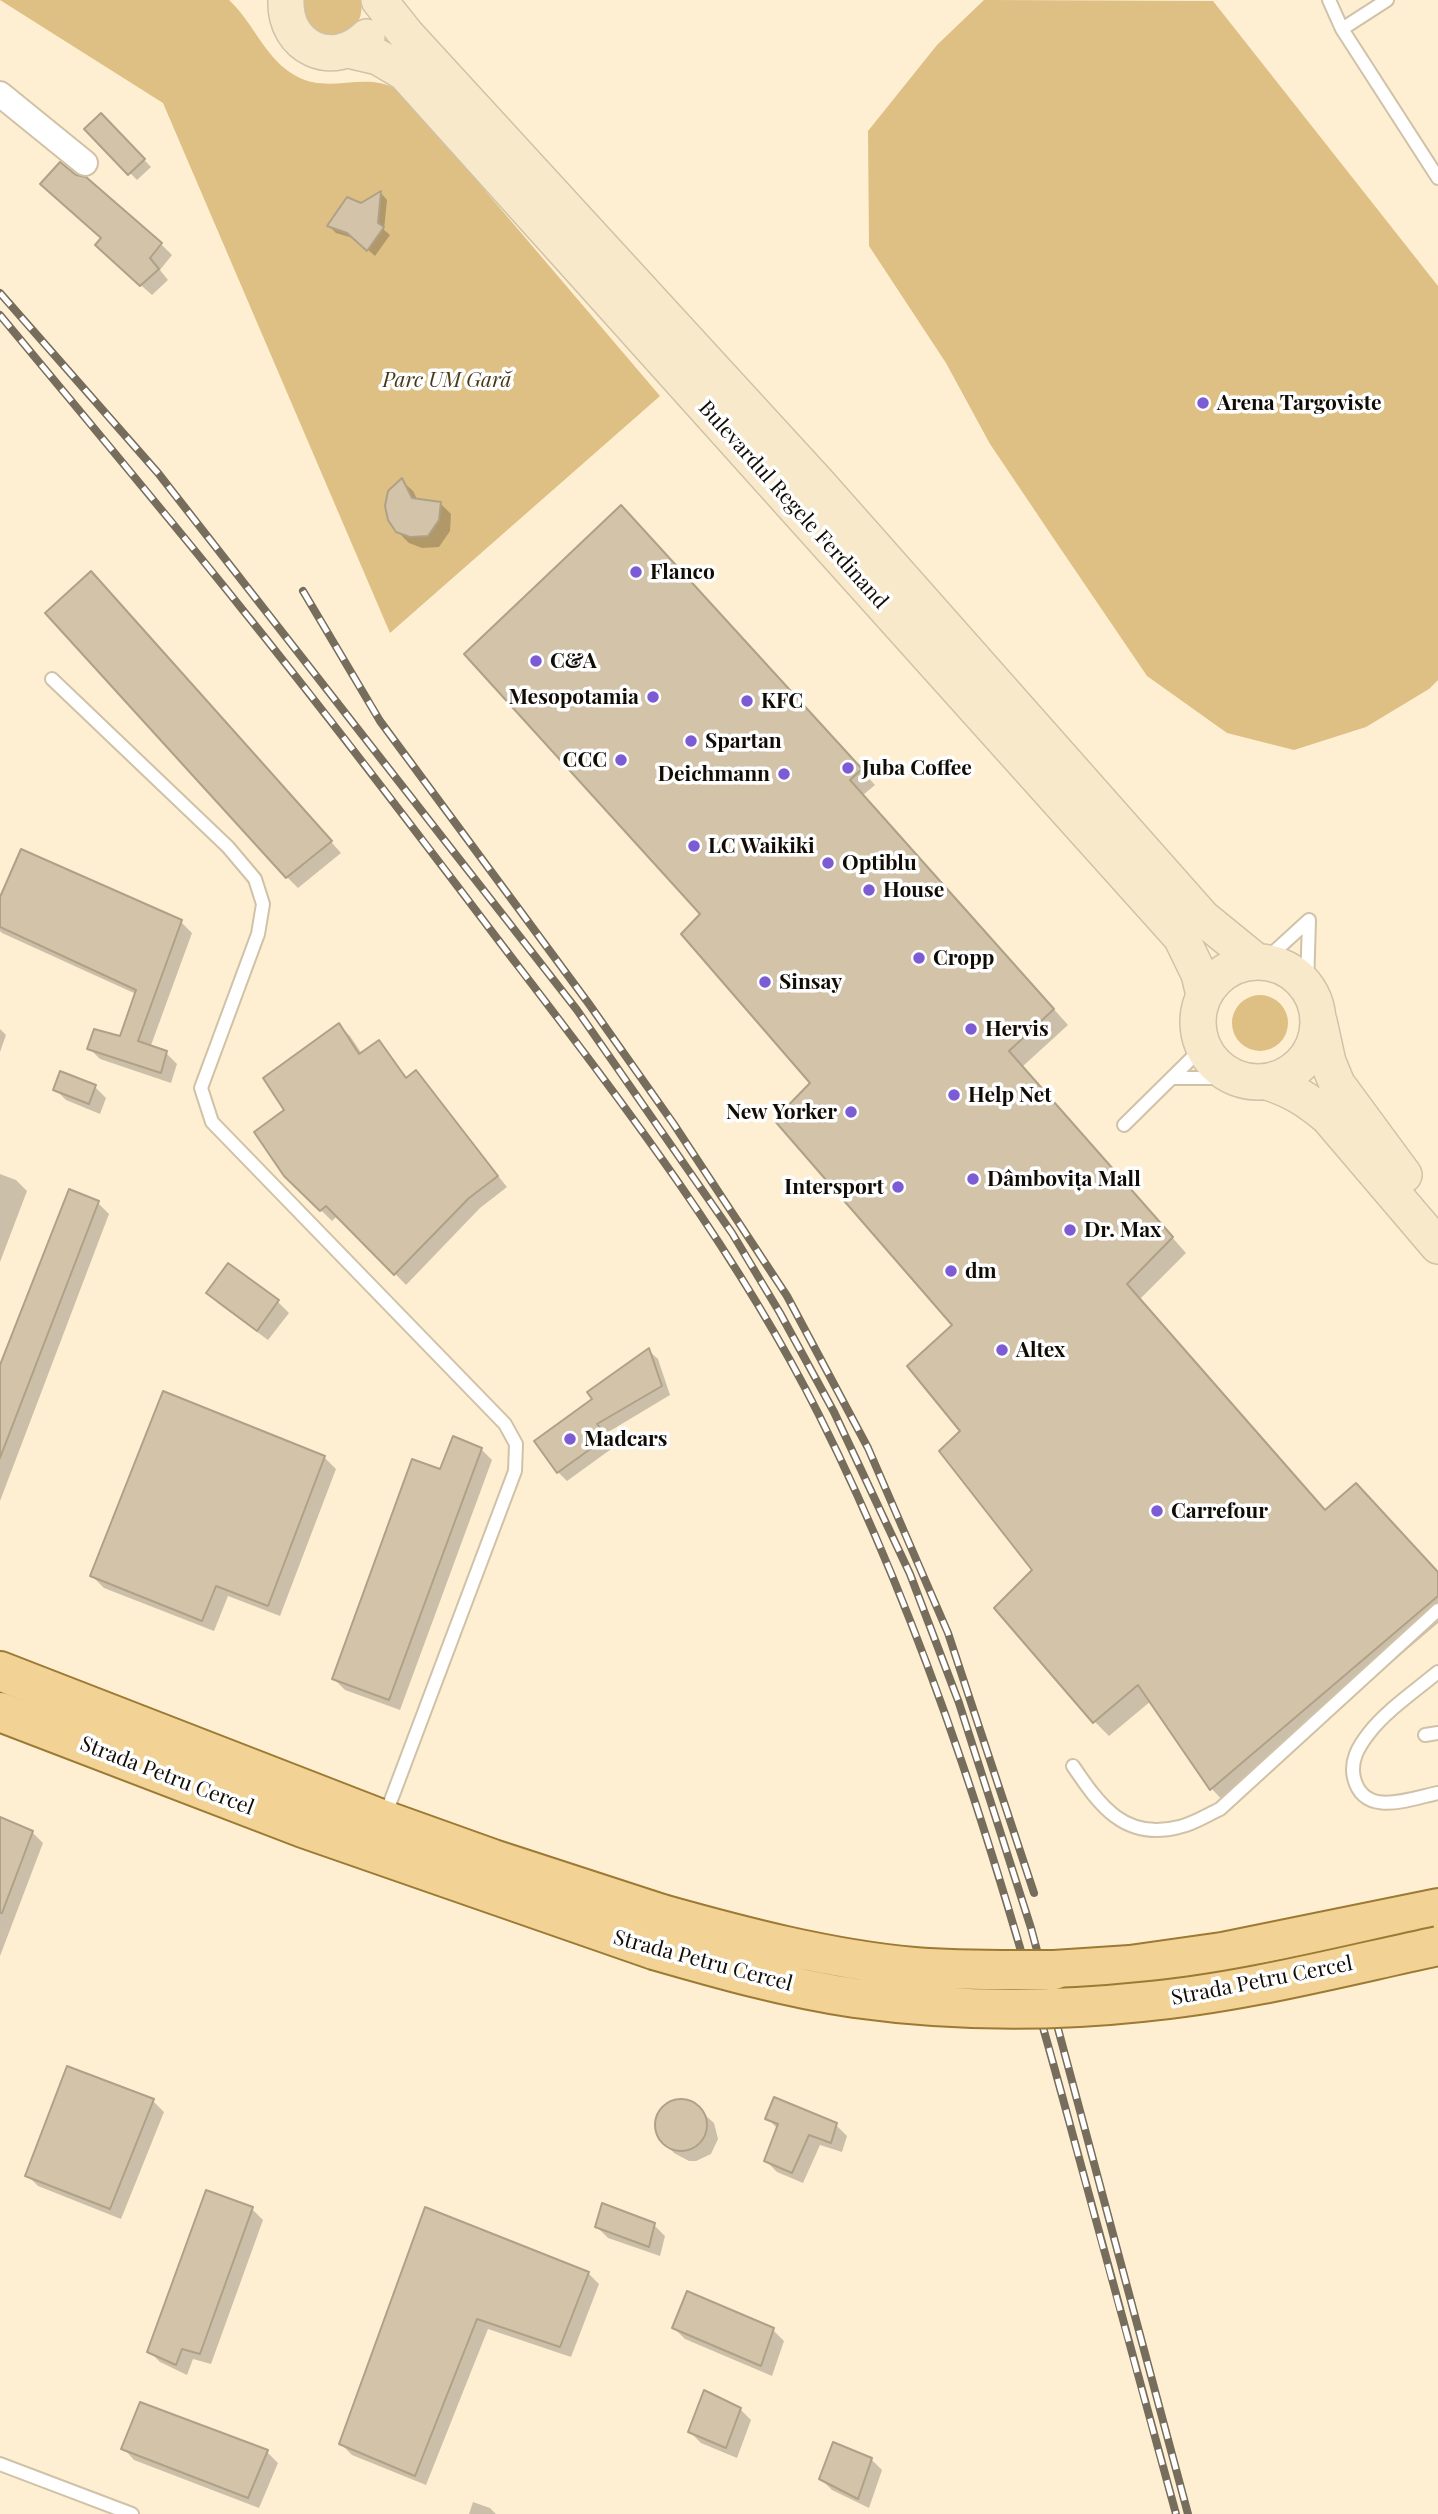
<!DOCTYPE html>
<meta charset="utf-8">
<style>
body{margin:0}
canvas{display:block;background:#feefd3}
</style>
<canvas width="1438" height="2514"></canvas>
<script>
const ctx = document.querySelector('canvas').getContext('2d');
ctx.lineJoin = 'round';
function fillPath(path, color) { ctx.fillStyle = color; ctx.fill(path, 'evenodd'); }
function stroke(path, color, width, dash) { ctx.strokeStyle = color; ctx.lineWidth = width; ctx.lineCap = dash ? 'butt' : 'round'; ctx.setLineDash(dash || []); ctx.stroke(path); }
function label(font, color, halo, rows, align = 'center') {
  ctx.font = font + ' "Playfair Display",serif'; ctx.lineWidth = 7; ctx.setLineDash([]); ctx.textBaseline = 'middle'; ctx.strokeStyle = halo; ctx.fillStyle = color; for (const [text, x, y, turn = 0] of rows) {
    ctx.save(); ctx.translate(x, y); ctx.rotate((+turn || 0) * Math.PI / 180); ctx.textAlign = isNaN(turn) ? turn : align; if (halo) ctx.strokeText(text, 0, 0); ctx.fillText(text, 0, 0); ctx.restore();
  }
}
fillPath(new Path2D(`
 M0,0H229C254,23 266,61 298,77C332,95 370,68 402,93L660,396L390,633L163,103Z
 M304,0H361C369,48 295,46 304,0Z
 M984,0L1213,1L1438,286V680L1429,689L1366,727L1294,750L1227,733L1147,676L1056,542L990,444L946,363L869,246L868,131L937,45Z
 M1232 1023a28 28 0 1 1 56 0a28 28 0 1 1-56 0Z`), '#debf84');
fillPath(new Path2D(`
 M101,115L151,167L137,180L86,129Z
 M381,193L387,200L384,230L390,235L375,256L356,239L336,233L329,226Z
 M161,244L172,255L160,270L168,280L152,295L108,256Z
 M402,481L413,491L418,501L440,503L451,514L450,531L439,547L422,548L409,543L397,531Z
 M636,522L875,785L863,795L1068,1025L1022,1067L1186,1253L1140,1299L1326,1512L1438,1574V1623L1226,1804L1212,1789L1151,1701L1109,1736L1094,1721L1035,1570L962,1431L954,1325L812,1083L702,914Z
 M102,584L341,853L298,888L287,877Z
 M0,901L181,922L192,933L150,1048L166,1053L177,1064L171,1083L100,1059L89,1048L121,1039L136,994L2,933L0,931Z
 M339,1025L350,1036L362,1054L379,1042L408,1079L416,1073L507,1187L480,1208L406,1285L338,1215L332,1221L285,1175L286,1111Z
 M0,1029L6,1035L0,1052Z
 M95,1087L106,1098L100,1114L66,1100L55,1089Z
 M0,1174L16,1180L27,1191L0,1262Z
 M70,1192L98,1203L109,1214L0,1501V1370Z
 M208,1293L278,1302L289,1313L268,1340L219,1304Z
 M649,1351L658,1359L670,1395L605,1434L614,1447L567,1481L558,1472L594,1400Z
 M481,1449L492,1460L400,1710L345,1690L334,1679L441,1471Z
 M324,1457L336,1469L280,1616L228,1596L214,1631L104,1588L92,1576Z
 M0,1818L32,1832L43,1843L0,1956Z
 M153,2101L164,2112L121,2219L38,2186L27,2175Z
 M673,2101H689L714,2123L718,2139L711,2154L696,2161H689L674,2153L663,2141L658,2134L657,2118L666,2105Z
 M767,2118L836,2125L847,2136L842,2152L820,2145L803,2183L777,2172L766,2161L778,2129Z
 M252,2209L263,2220L211,2364L193,2359L187,2375L160,2362L149,2351Z
 M426,2209L588,2273L599,2284L571,2357L488,2329L426,2485L352,2455L341,2444Z
 M654,2225L665,2236L660,2256L608,2238L597,2227Z
 M688,2293L773,2330L784,2341L772,2376L685,2339L674,2328Z
 M740,2409L751,2420L737,2458L701,2443L690,2432Z
 M124,2449L267,2452L278,2463L259,2508L134,2460Z
 M871,2459L882,2470L869,2508L832,2490L821,2479Z
 M473,2502L490,2508L496,2514H469Z`), '#0003');
const building = new Path2D(`
 M101,113L145,159L128,175L84,129Z
 M60,162L76,175L86,177L162,243L150,258L159,269L140,286L95,245L101,238L40,184Z
 M381,191L378,223L384,227L367,251L347,233L327,226L347,197L361,203Z
 M402,478L412,498L441,502L439,520L428,536L410,537L396,532L388,520L385,506L388,491Z
 M621,505L862,769L850,780L1054,1009L1009,1051L1173,1237L1127,1284L1325,1510L1356,1483L1438,1572V1596L1210,1790L1138,1685L1093,1723L994,1608L1032,1570L939,1451L960,1431L907,1366L952,1325L774,1120L810,1083L681,934L700,914L464,654Z
 M91,571L332,841L286,878L45,613Z
 M21,849L182,920L138,1041L167,1051L161,1073L87,1049L94,1029L120,1036L136,990L0,927V897Z
 M339,1023L359,1054L379,1040L406,1078L416,1070L498,1176L469,1198L394,1275L326,1206L320,1211L284,1176L254,1132L284,1110L263,1078Z
 M60,1071L96,1085L89,1104L53,1090Z
 M69,1189L99,1201L0,1458V1365Z
 M228,1263L279,1300L257,1331L206,1293Z
 M649,1348L662,1386L597,1424L607,1437L557,1473L534,1441L592,1399L587,1392Z
 M163,1391L325,1456L268,1606L216,1586L202,1621L90,1576Z
 M453,1436L482,1448L389,1700L332,1679L412,1459L440,1469Z
 M0,1817L33,1831L2,1913H0Z
 M67,2066L154,2099L110,2209L25,2176Z
 M774,2097L837,2123L831,2143L809,2135L792,2173L764,2161L778,2124L765,2119Z
 M655 2125a26 26 0 1 1 52 0a26 26 0 1 1-52 0Z
 M206,2190L253,2207L200,2354L182,2349L176,2365L147,2352Z
 M602,2203L655,2223L649,2247L595,2227Z
 M425,2207L589,2272L560,2347L477,2319L415,2476L339,2444Z
 M687,2291L774,2328L761,2366L672,2328Z
 M704,2390L741,2408L726,2448L688,2432Z
 M140,2402L268,2450L248,2498L121,2449Z
 M833,2442L872,2458L858,2499L819,2479Z`);
fillPath(building, '#d3c4a9');
stroke(building, '#afa187', 2);
const lane = new Path2D(`
 M1329,0L1342,29L1438,178
 M1342,29L1387,0
 M52,679L228,847L255,879L263,904L258,934L201,1088L212,1122L505,1424L516,1444L515,1471L385,1816
 M1263,962L1309,920
 M1307,986L1309,920
 M1173,1078H1235
 M1124,1125L1203,1047
 M1438,1672C1415,1691 1387,1710 1369,1733C1358,1747 1350,1761 1354,1778C1364,1818 1409,1799 1438,1793
 M1425,1735L1438,1733
 M1073,1766C1100,1806 1125,1841 1179,1827C1193,1824 1207,1815 1220,1809L1438,1610
 M0,2464L132,2514`);
const street = new Path2D(`
 M0,94L85,163`);
const secondary = new Path2D(`
 M286,0C284,48 333,70 367,37
 M379,0L406,34L817,482L1203,918L1257,962
 M348,50L378,57L405,73L1181,937L1199,974L1204,995
 M1198 1022a60 60 0 1 1 120 0a60 60 0 1 1-120 0Z
 M1319,1021L1328,1062L1337,1084L1404,1175
 M1267,1082C1292,1090 1308,1100 1328,1117L1438,1246`);
const primary = new Path2D(`
 M0,1671L384,1820L493,1859L662,1914
 M0,1712L303,1828L654,1950
 M1054,1970L1130,1965L1222,1952L1438,1908`);
stroke(lane, '#d0c2a7', 16);
stroke(street, '#d0c2a7', 28);
stroke(secondary, '#d0c2a7', 38);
stroke(primary, '#9d7a34', 42);
stroke(lane, '#fff', 12);
stroke(street, '#fff', 24);
stroke(secondary, '#f8e9ca', 35);
stroke(primary, '#f2d395', 38);
const rail = new Path2D(`
 M0,293L158,473L577,1010L732,1233L780,1313L834,1412L910,1574L959,1703L1031,1928L1188,2514
 M0,315C81,413 163,510 242,609C330,718 415,830 499,941C615,1093 733,1244 819,1415C932,1640 1003,1879 1069,2121C1104,2252 1140,2383 1176,2514
 M303,591L380,721L589,1004L673,1123L787,1296L868,1448L948,1633L1034,1893`);
stroke(rail, '#766d5c', 8);
stroke(rail, '#fff', 5, [16]);
const primaryBridge = new Path2D(`
 M662,1914C744,1937 828,1959 914,1967C960,1971 1007,1970 1054,1970
 M654,1950C720,1969 787,1988 855,1998C949,2011 1046,2012 1141,2002C1241,1993 1340,1967 1438,1946`);
stroke(primaryBridge, '#9d7a34', 42, []);
stroke(primaryBridge, '#f2d395', 38);
for (const [x, y, r, color] of [
 [1203,403,7,"#7c5bd5"],
 [636,572,7,"#7c5bd5"],
 [536,661,7,"#7c5bd5"],
 [653,697,7,"#7c5bd5"],
 [747,701,7,"#7c5bd5"],
 [691,741,7,"#7c5bd5"],
 [621,760,7,"#7c5bd5"],
 [848,768,7,"#7c5bd5"],
 [784,774,7,"#7c5bd5"],
 [694,846,7,"#7c5bd5"],
 [828,863,7,"#7c5bd5"],
 [869,890,7,"#7c5bd5"],
 [919,958,7,"#7c5bd5"],
 [765,982,7,"#7c5bd5"],
 [971,1029,7,"#7c5bd5"],
 [954,1095,7,"#7c5bd5"],
 [851,1112,7,"#7c5bd5"],
 [973,1179,7,"#7c5bd5"],
 [898,1187,7,"#7c5bd5"],
 [1070,1230,7,"#7c5bd5"],
 [951,1271,7,"#7c5bd5"],
 [1002,1350,7,"#7c5bd5"],
 [570,1439,7,"#7c5bd5"],
 [1157,1511,7,"#7c5bd5"]
]) { const dot = new Path2D(); dot.arc(x, y, r, 0, 2 * Math.PI); ctx.fillStyle = color; ctx.fill(dot); stroke(dot, '#fff', 2.5); }
label('italic 21px', '#483816', '#fff', [
 ["Parc UM Gară",447,380]
]);
label('bold 21px', '#110c04', '#fff', [
 ["Arena Targoviste",1217,403],
 ["Flanco",650,572],
 ["C&A",550,661],
 ["Mesopotamia",639,697,"right"],
 ["KFC",761,701],
 ["Spartan",705,741],
 ["CCC",607,760,"right"],
 ["Juba Coffee",862,768],
 ["Deichmann",770,774,"right"],
 ["LC Waikiki",708,846],
 ["Optiblu",842,863],
 ["House",883,890],
 ["Cropp",933,958],
 ["Sinsay",779,982],
 ["Hervis",985,1029],
 ["Help Net",968,1095],
 ["New Yorker",837,1112,"right"],
 ["Dâmbovița Mall",987,1179],
 ["Intersport",884,1187,"right"],
 ["Dr. Max",1084,1230],
 ["dm",965,1271],
 ["Altex",1016,1350],
 ["Madcars",584,1439],
 ["Carrefour",1171,1511]
], 'left');
label('21px', '#110c04', '#fff', [
 ["Bulevardul Regele Ferdinand",793,505,48],
 ["Strada Petru Cercel",167,1776,21],
 ["Strada Petru Cercel",703,1961,15],
 ["Strada Petru Cercel",1262,1981,-11]
]);
</script>
